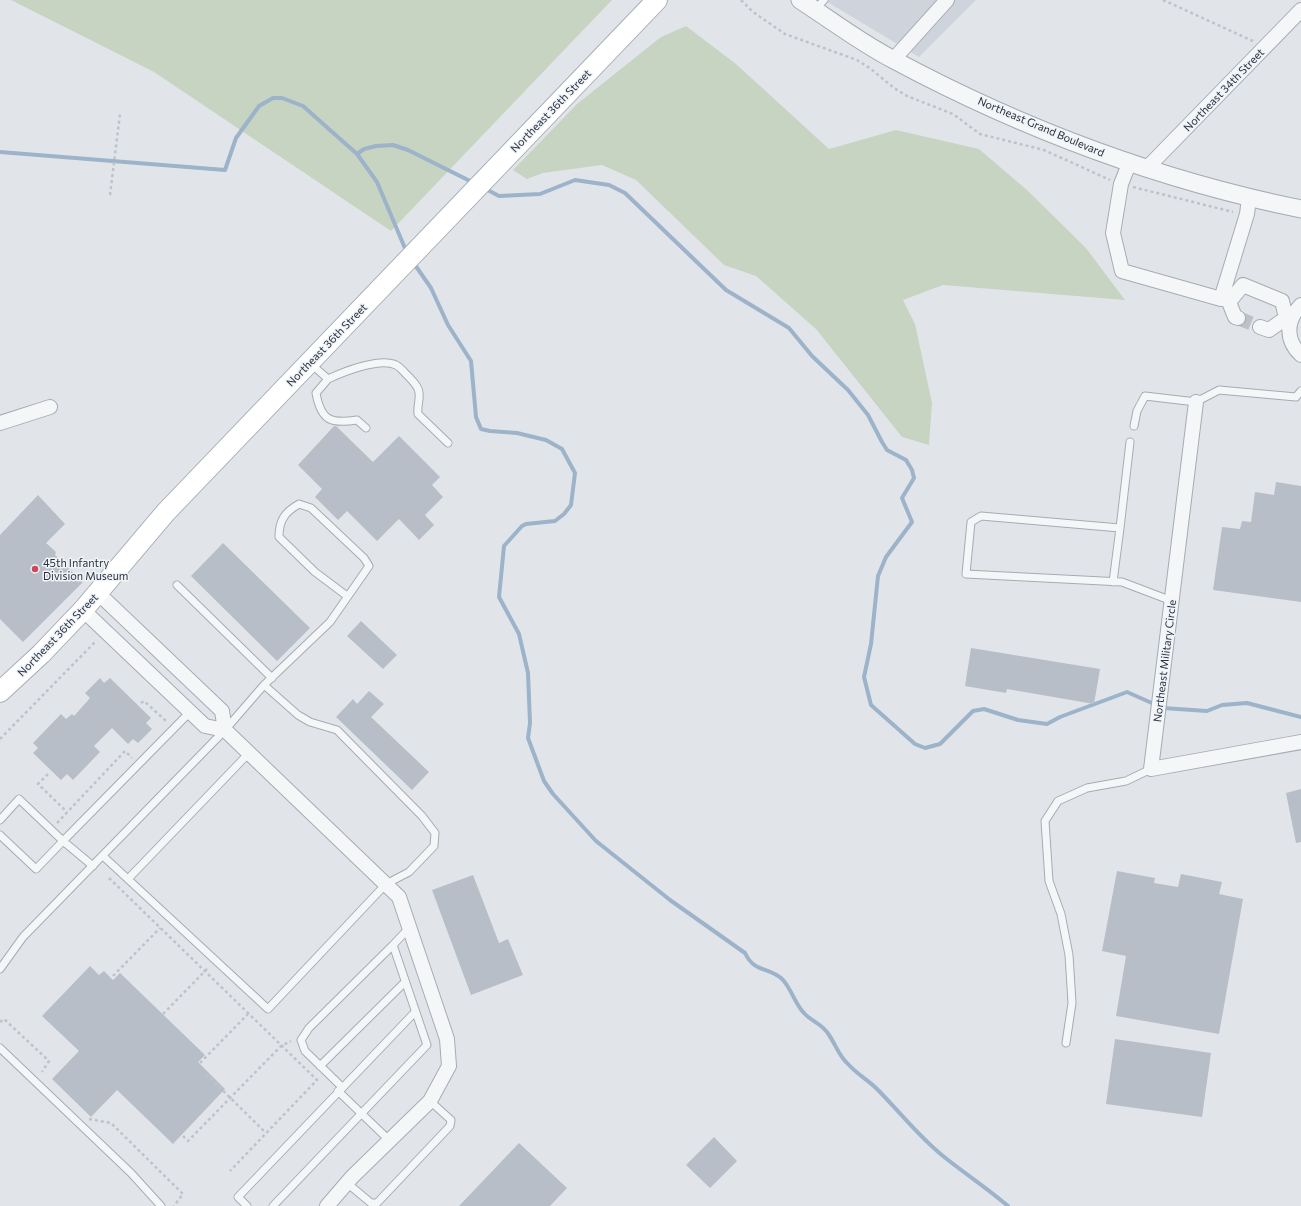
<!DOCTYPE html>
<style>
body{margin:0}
canvas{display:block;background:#e1e5ea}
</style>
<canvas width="1301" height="1206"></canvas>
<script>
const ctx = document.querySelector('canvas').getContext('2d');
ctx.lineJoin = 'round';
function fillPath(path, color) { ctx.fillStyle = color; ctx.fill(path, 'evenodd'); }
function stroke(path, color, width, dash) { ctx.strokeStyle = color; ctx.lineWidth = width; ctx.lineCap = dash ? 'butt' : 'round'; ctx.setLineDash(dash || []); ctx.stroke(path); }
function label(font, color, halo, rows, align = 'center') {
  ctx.font = font + ' Commissioner,sans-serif'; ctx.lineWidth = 3; ctx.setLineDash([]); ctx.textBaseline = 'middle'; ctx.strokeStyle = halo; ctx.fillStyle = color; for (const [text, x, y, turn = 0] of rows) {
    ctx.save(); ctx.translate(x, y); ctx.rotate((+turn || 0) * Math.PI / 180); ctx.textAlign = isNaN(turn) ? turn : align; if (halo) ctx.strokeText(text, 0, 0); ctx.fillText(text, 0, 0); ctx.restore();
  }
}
fillPath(new Path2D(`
 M824,0H976L919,57Z`), '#cfd4dc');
fillPath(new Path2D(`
 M11,0H612L391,231L154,72Z
 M686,26L736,64L829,149L896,130L979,149L1027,190L1086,248L1125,300L943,285L903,300L915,324L932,403L929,445L902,437L816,329L756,276L724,265L636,180L602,165L543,173L527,179L513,170L577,104L661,37Z`), '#c7d4c2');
stroke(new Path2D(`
 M0,152L225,170L236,138L259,106L273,98H282L303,106L357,154L377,182L407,253
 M357,154L364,149L376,146L393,145L408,150L474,183
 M484,188L499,196L540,194L575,180L609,185L625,193L726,290L789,328L812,356L848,390L868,415L882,442L887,450L906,460L912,470L914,478L902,498L912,522L886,557L878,576L871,644L864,677L871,705L915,744L925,748L940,744L973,711L984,709L1018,720L1047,724L1060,717L1127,692L1163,708L1207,711L1222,705L1247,703L1301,717
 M413,262L431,288L448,325L471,361L476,417L481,429L490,431L517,433L546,440L562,449L575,473L571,505L564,514L555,521L526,524L522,526L504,546L499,597L519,634L528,673L530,723L528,738L544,781L553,794L596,841L670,900L745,953C755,974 769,966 783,980C792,990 795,1004 804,1013C812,1022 823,1024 829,1035C836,1045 839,1057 849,1065C857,1074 868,1080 877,1089C898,1110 920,1138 943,1156C964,1173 987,1188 1008,1206`), '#9cb3ca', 4);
fillPath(new Path2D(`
 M334,426H336L373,462L399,436L440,477L432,485L443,497L425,515L434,525L419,540L399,519L377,541L347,511L338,520L315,497L322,489L298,465Z
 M1276,482L1301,486V602L1213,590L1222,527L1240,529L1242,521L1251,522L1255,492L1274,495Z
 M38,495L65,524L46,543L56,552L55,555L83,582L23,642L0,619V535Z
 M223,543L310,628L277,661L191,576Z
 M361,621L397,655L383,669L347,636Z
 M971,648L1100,669L1094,704L1007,689L1006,693L965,686Z
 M100,678L104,683L110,678L151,718L146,723L152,729L138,743L133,739L128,744L112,728L94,746L100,752L73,780L67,774L61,780L33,753L38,748L33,743L61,714L66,719L72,714L74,716L90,698L85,693Z
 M369,691L384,704L371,717L429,772L412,790L336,717L353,699L357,704Z
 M1301,789V842L1296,843L1286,793Z
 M1117,871L1155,878L1154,883L1178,887L1181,874L1222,882L1219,894L1243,899L1219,1034L1116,1016L1126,956L1102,951Z
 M473,875L499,943L508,939L523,975L471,995L432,890Z
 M90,966L99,975L104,971L113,980L120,973L205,1055L198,1062L225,1089L173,1144L117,1090L91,1117L52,1079L79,1051L42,1016Z
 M1115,1039L1211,1053L1202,1117L1106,1104Z
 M714,1137L737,1161L710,1188L686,1165Z
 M519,1143L567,1188L550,1206H459Z`), '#b8bec7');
stroke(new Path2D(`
 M1238,318L1260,327`), '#bcc1c8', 14, [14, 7]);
const service = new Path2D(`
 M815,10L824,0
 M310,363L328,379C343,372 380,357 396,365C400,367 404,372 407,375C412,380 419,387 419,393C420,400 417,406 418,414L448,443
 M328,379L316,393C321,421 331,424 357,420L366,428
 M1134,426L1137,411L1145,396L1196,402L1219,390L1296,397L1301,391
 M1120,528L1130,442
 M1113,582L1120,528L981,516L971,522L966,574L1122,582L1172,601
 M177,585L272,678
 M0,820L19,799L63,841L36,869L0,835
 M103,856L268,1009L386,884L409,872L434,846L435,833L422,816L337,730L310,722L298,715L264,685
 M93,866L63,841L190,712
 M128,879L249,753
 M0,969L23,937L225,730L264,685L330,622L369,566L364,558L311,508L299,504C285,512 279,520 279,537L315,572L347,596
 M1066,1043L1072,1003L1069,955L1061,914L1049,881L1045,821L1058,801L1087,788L1126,781L1151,769
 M0,1048L131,1173L161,1206
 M320,1066L405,982
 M342,1087L305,1051L301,1040L309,1028L393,945
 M338,1091L390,1141
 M347,1183L371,1203H377L450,1126L451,1120L430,1101
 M247,1206L238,1197L415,1012
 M273,1206L427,1045L393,945L410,927`);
const minor = new Path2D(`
 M893,60L947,0
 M1129,164L1121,184L1113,233L1122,271L1221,299L1247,214L1249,198
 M1146,169L1301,10
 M1301,305C1286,320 1285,340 1301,355
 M1238,318L1235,317L1229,302L1243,285L1282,301L1286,318L1269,330L1260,327
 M1196,402L1151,769L1301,742
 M0,423L50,407
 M98,593L222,711L225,730
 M83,610L205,726L225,730L399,897L447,1039L449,1066L430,1101L352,1177L327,1206`);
const tertiary = new Path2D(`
 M800,0C831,20 861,43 894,60C1021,128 1159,180 1301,209`);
const secondary = new Path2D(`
 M0,692L41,654L83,610L166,512L657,0`);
stroke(service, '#a6acb4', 9);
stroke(minor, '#a6acb4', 16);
stroke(tertiary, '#a6acb4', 19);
stroke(secondary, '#a6acb4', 22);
stroke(new Path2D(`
 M741,0L753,12L785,34L857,60L871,69L894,88L907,96L953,114L980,134L1044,150L1110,180
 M1163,0L1253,41
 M1133,187L1233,212
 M110,195L120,114
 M141,703L144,701L166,721
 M0,739L96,641
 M48,774L38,784L67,812
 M57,823L125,751L132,758
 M109,878L317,1080L230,1171
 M113,976L160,928
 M163,1014L209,967
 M0,1022L4,1019L49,1061L42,1072
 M200,1063L248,1014
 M206,1074L266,1133
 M89,1119L111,1123L183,1194L174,1206
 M183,1136L188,1141L281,1046L291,1041`), '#bfc3c9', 2.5, [3, 3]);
stroke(service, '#f4f6f8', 7);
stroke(minor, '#f4f6f8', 14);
stroke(tertiary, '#f4f6f8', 17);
stroke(secondary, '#fff', 20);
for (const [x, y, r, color] of [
 [35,569,4,"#cf465c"]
]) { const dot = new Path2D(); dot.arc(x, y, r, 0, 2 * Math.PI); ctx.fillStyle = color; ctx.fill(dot); stroke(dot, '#f1f4f7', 1.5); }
label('11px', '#293242', '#f1f4f7', [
 ["Northeast 34th Street",1224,90,-46],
 ["Northeast 36th Street",551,111,-46],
 ["Northeast Grand Boulevard",1041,127,23],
 ["Northeast 36th Street",327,345,-46],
 ["Northeast 36th Street",58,635,-46],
 ["Northeast Military Circle",1165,661,-83]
]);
label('11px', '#293242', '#f1f4f7', [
 ["45th Infantry",43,563],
 ["Division Museum",43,576]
], 'left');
</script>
